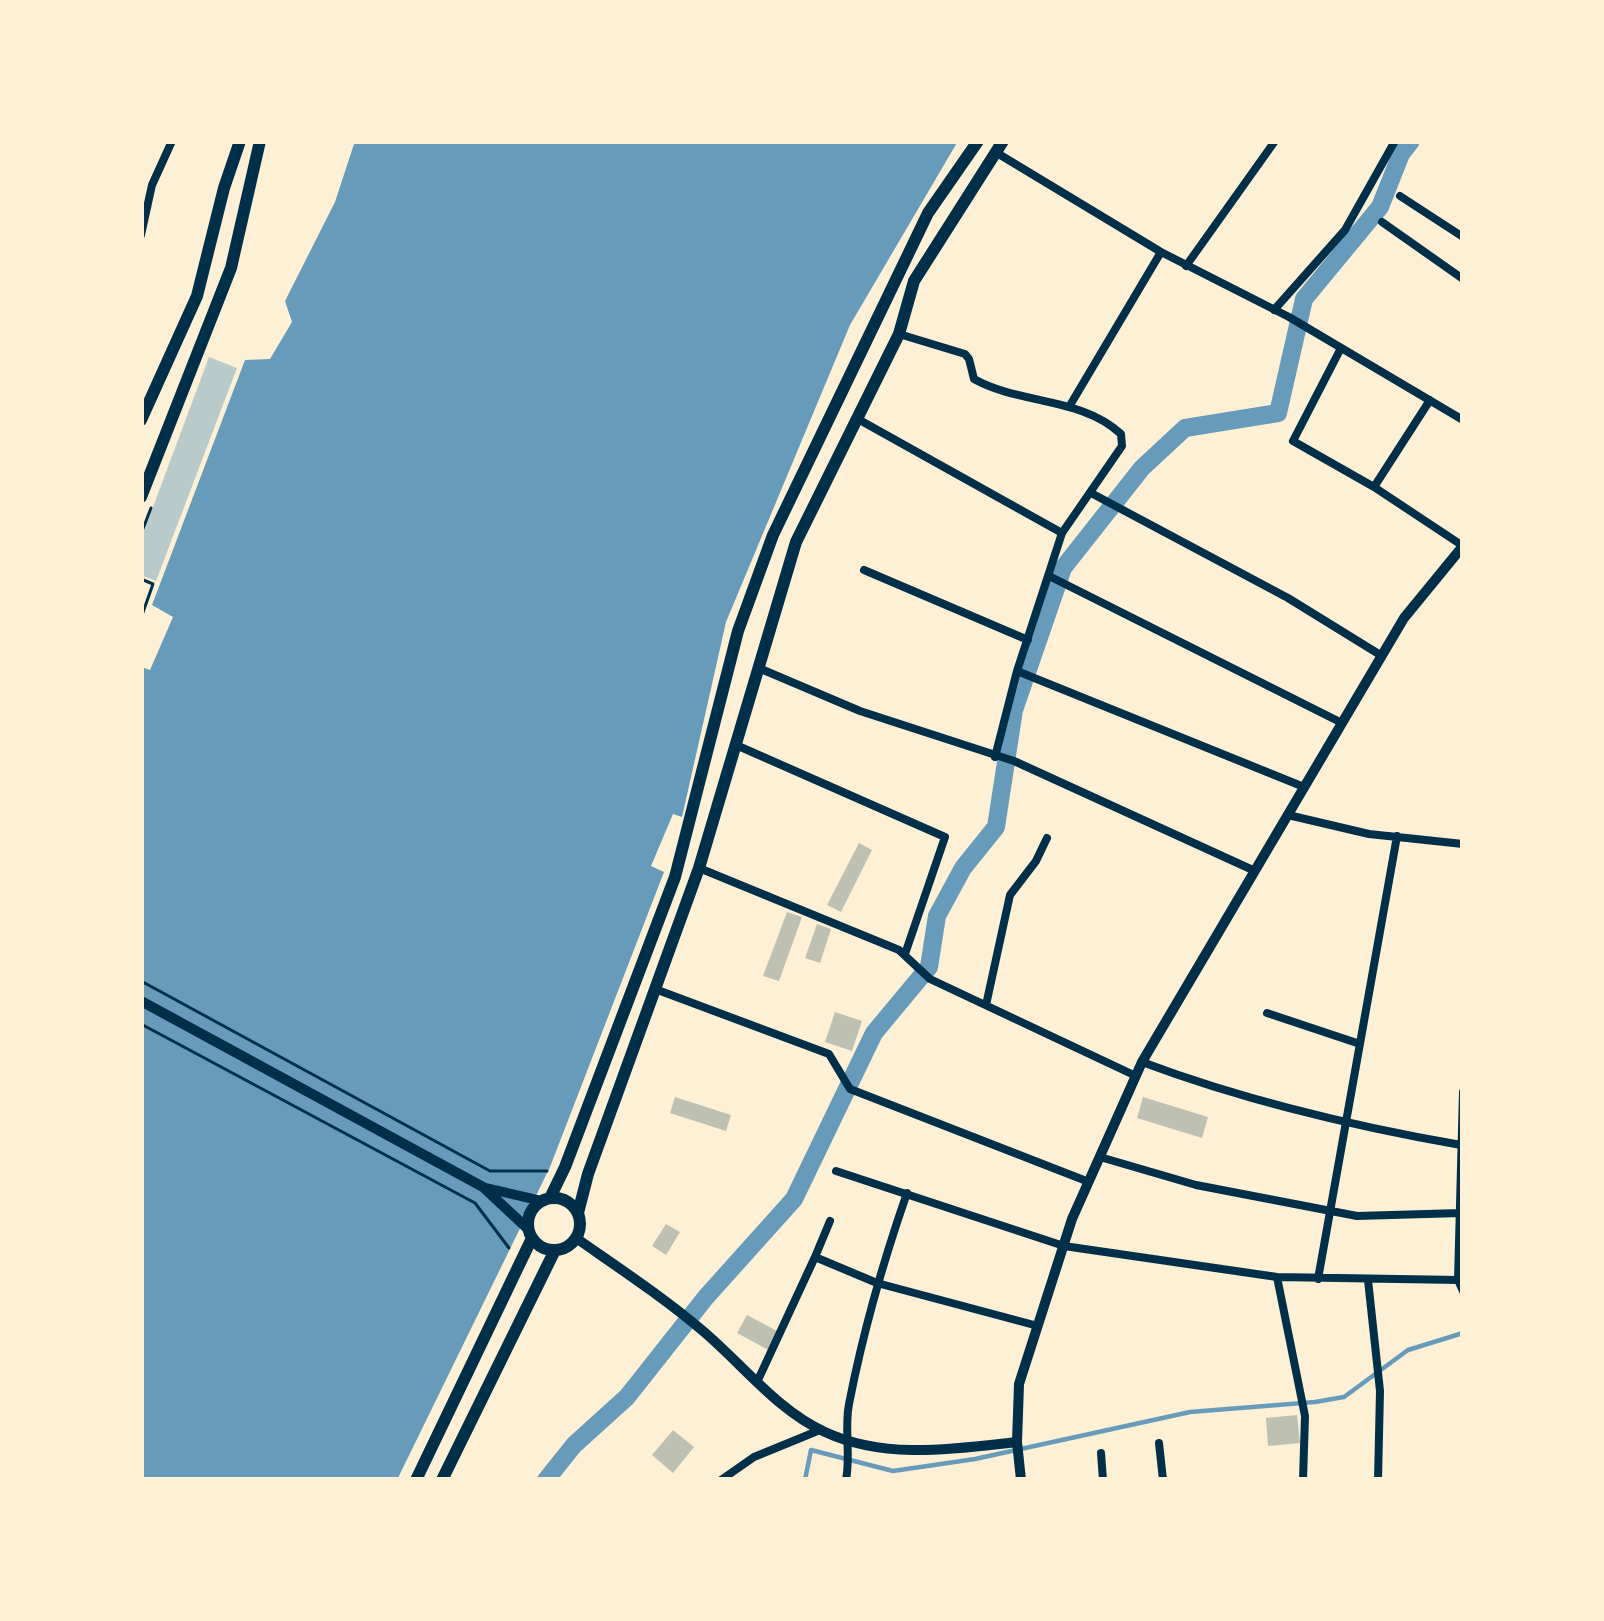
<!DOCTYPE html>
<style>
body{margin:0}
#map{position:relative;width:1604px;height:1621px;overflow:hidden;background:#fdf0d5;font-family:"Source Sans 3",sans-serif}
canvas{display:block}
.frame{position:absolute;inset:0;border:144px solid #fdf0d5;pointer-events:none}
</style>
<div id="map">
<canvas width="1604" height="1621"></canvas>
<div class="frame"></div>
</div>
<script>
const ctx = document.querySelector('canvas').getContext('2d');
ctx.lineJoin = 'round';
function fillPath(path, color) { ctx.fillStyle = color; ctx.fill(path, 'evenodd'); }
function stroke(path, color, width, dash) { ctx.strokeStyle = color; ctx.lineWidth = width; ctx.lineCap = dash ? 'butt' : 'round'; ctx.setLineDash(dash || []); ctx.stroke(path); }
fillPath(new Path2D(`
 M209,357L237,368L156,581L141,575V539Z`), '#b9caca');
fillPath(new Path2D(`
 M355,141H958L850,325L726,622L682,817L673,814L651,866L664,872L550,1167L397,1480H141V667L150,670L173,617L152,605L245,360L270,359L292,322L285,301L335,202Z`), '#669bbc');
stroke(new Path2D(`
 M805,1480L811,1450L893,1471L975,1459L1190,1412L1315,1402L1344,1397L1408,1350L1463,1333`), '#669bbc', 4.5);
stroke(new Path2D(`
 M546,1480L574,1445L627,1397L706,1297L794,1199L874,1033L929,967L937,916L963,868L996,827L1014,710L1063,568L1142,468L1185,428L1278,413L1304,299L1380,207L1401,154L1411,141`), '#669bbc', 18);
fillPath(new Path2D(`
 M859,843L872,850L841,912L827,905Z
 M787,912L802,917L779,981L763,976Z
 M817,924L831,929L820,963L805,958Z
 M835,1012L862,1021L852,1051L825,1042Z
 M675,1097L731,1115L726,1131L670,1113Z
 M1143,1097L1208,1117L1202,1138L1137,1118Z
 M666,1224L680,1232L666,1255L652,1246Z
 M747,1315L781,1333L772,1352L737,1333Z
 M1297,1415L1300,1443L1268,1446L1266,1418Z
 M673,1430L694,1447L673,1473L652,1455Z`), '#bec0b2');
stroke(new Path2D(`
 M141,534L151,508
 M141,579L153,584L141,618
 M141,981L490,1171H547
 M141,1024L475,1203L509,1248`), '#003049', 3);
stroke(new Path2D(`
 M997,153L1161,252L1289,317L1463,420
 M1400,196L1463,237
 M1382,222L1463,279
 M141,235L152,185L172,141
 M1186,266L1275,141
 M1274,310L1345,230L1395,141
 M899,334L965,354L969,359L974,379C1018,404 1082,397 1121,434L1122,446L1062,533
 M1341,348L1293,441L1374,487L1463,546
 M1069,407L1161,252
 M856,418L1062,533L1017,671L995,757
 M1374,487L1430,400
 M1091,493L1288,598L1382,656
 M864,570L1028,640
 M1051,577L1342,723
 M761,669L860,711L1014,761L1255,871
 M1017,671L1304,787
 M736,745L945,837L905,954
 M1288,815L1369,834L1463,844
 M699,868L899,950L930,979L1136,1076
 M655,989L829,1054L850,1089L1089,1182
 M986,1005L1010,895L1036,861L1047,838
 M1267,1013L1360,1044
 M1142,1062C1246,1101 1352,1126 1461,1145
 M1463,1092L1458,1280L1463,1291
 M1100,1157L1196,1185L1357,1216L1461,1213
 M836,1171L1064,1246L1277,1277L1458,1280
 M830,1221L815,1257L877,1283L1038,1326
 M1277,1277L1305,1416L1303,1480
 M1318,1279L1397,836
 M1368,1280L1380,1391L1378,1480
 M758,1380L815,1257
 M1159,1443L1163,1480
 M1101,1453L1103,1480
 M721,1480L754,1457L820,1430
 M846,1480C851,1455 844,1429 849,1404C863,1332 883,1262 907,1193`), '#003049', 8);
stroke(new Path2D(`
 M141,1001L483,1187L529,1230
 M486,1188L542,1201
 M576,1238C619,1268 663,1297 703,1331C742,1364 778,1411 825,1432C885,1460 954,1449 1017,1442
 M1021,1480L1017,1442L1019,1384L1072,1219L1142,1062L1404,618L1463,546`), '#003049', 10);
stroke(new Path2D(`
 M141,420L197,296L224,188L240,141
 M141,497L231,268L260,141
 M550,1198L565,1167L675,877L738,631L773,535L928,213L978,141
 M528 1224a26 26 0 1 1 52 0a26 26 0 1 1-52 0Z
 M578,1213L588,1174L699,868L796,542L899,334L914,281L1003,141
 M416,1480L532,1238
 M442,1480L555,1250`), '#003049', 12);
</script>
